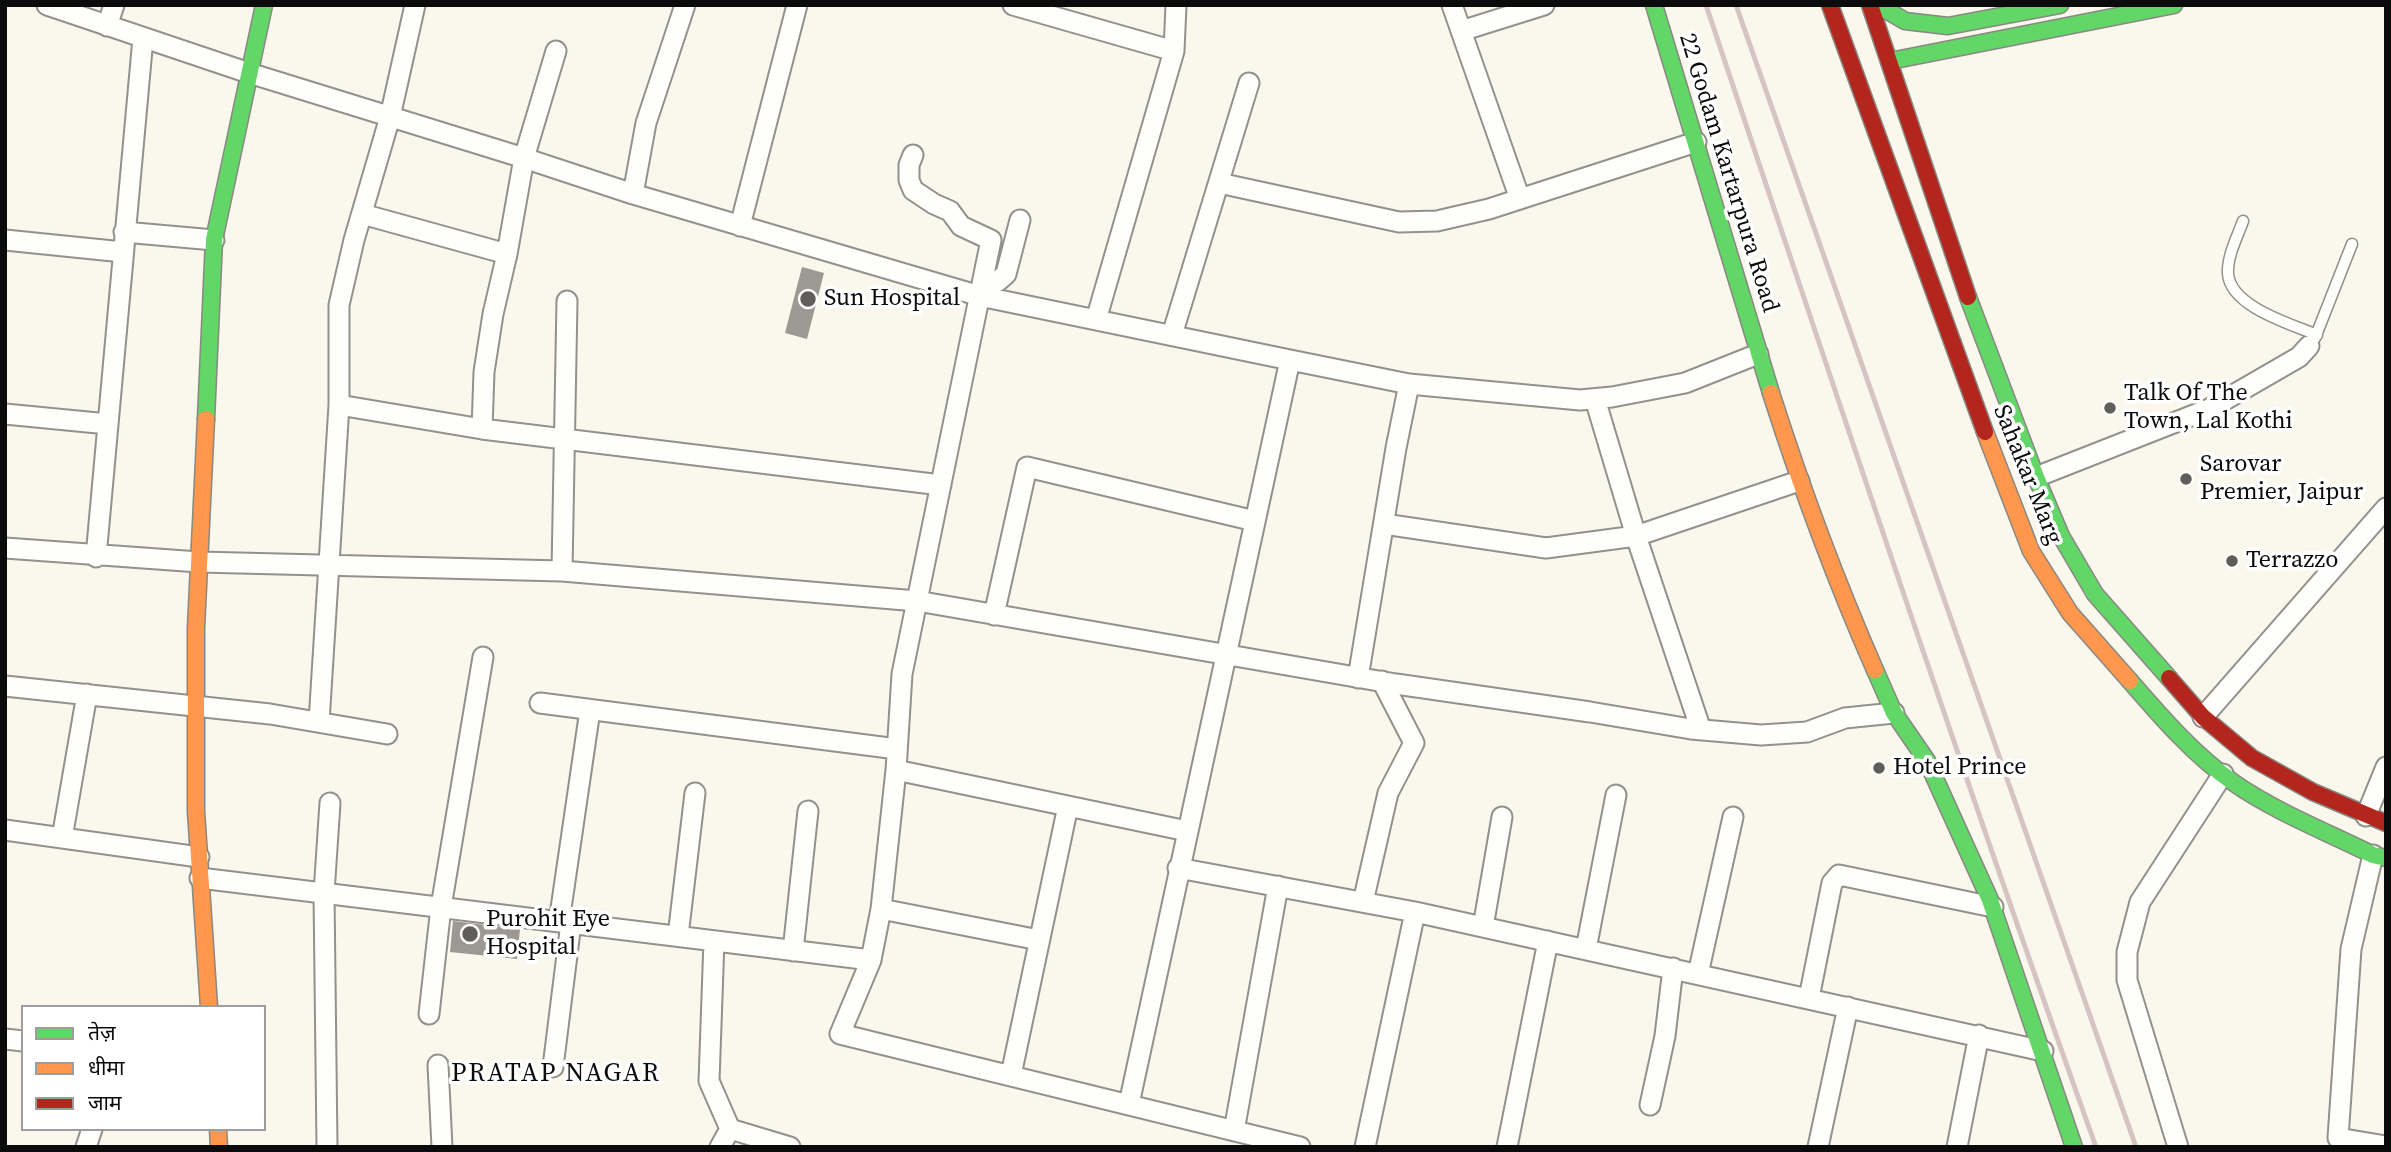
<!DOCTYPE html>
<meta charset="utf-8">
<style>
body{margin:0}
#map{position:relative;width:2391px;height:1152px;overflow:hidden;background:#faf7ed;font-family:"Source Serif 4","Noto Sans Devanagari",serif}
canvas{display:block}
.frame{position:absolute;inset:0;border:7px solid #0b0b0b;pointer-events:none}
.legend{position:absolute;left:21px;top:1005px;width:245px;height:126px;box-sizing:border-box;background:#fff;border:2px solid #9d9d9d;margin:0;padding:9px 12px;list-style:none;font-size:21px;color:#0b0b0b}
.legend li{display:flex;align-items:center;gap:14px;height:35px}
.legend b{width:35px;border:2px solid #9d9d9d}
</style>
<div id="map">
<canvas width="2391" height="1152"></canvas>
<div class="frame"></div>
<ul class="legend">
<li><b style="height:9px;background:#63d668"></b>तेज़</li>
<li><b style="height:9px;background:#ff974d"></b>धीमा</li>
<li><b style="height:9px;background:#b3261e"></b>जाम</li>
</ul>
</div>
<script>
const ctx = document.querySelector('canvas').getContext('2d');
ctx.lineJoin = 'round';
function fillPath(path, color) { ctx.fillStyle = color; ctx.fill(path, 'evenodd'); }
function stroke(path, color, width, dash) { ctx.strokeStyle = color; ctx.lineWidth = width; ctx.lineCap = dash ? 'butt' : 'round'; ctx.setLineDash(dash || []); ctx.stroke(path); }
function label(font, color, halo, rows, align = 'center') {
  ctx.font = font + ' "Source Serif 4",serif'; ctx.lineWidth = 7; ctx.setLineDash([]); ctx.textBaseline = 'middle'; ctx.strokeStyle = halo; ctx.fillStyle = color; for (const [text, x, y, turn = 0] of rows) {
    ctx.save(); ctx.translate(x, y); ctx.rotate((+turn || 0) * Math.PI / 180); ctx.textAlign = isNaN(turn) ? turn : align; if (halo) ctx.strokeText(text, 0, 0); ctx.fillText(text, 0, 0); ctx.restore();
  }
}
fillPath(new Path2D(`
 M802,267L824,273L807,339L785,333Z
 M453,921L520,929L517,959L450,952Z`), '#9c9994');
const lane = new Path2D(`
 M2243,221C2237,238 2227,256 2228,274C2231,307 2291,324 2317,335
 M2315,338L2352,244`);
const street = new Path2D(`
 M47,5L249,73L524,158L633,194L980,296L1290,360L1409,384L1580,400L1612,397L1685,383L1758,354
 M1013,5L1174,51L1096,320
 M1452,5L1520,199
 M107,26L114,5
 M1461,31L1544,5
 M1174,51L1176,5
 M913,155L909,165V180L913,190L934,204L950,211L961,226L991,240L902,674L896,770L881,909L871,960L840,1034L1300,1147
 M1219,183L1399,222L1437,221L1489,209L1696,142
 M633,194L646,123L685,5
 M362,214L507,254L524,158L556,51
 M740,226L797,5
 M124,232L214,240
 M5,240L123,252
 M507,254L493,314L484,372L482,429L941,485
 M983,283L998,281L1006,274L1020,220
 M1172,335L1249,83
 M1595,399L1636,536L1701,730
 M339,405L482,429
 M5,414L108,424
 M2036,477L2209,409L2299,357L2309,346
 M1384,524L1546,548L1636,536L1799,481
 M5,548L199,562L562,571L917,601L1396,684L1590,712L1691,729L1761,735L1807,732L1845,718L1894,713
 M96,557L143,38
 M562,571L567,301
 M994,615L1027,467L1255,521
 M1358,678L1396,448L1409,384
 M5,686L270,714L387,734
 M540,703L897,749
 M2203,717L2386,508
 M319,722L339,405V305L354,240L390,117L415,5
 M896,770L1187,831
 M2366,816L2386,767
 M5,830L199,857
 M62,838L87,694
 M2373,855L2351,949L2338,1138L2386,1146
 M1178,868L1415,912L2043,1051
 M200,878L871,960
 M1363,902L1388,793L1414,743L1382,681
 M881,909L1039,940
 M559,922L590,710
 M1483,927L1502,817
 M678,936L695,793
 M714,941L709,1081L730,1129
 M1586,949L1616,795
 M793,951L808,811
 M1698,974L1733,817
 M1809,998L1832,883L1839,875L1993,907
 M429,1014L441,907L483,657
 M5,1039L23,1041
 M438,1065L442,1147
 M553,1067L571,923
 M1011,1075L1068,806
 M1129,1104L1290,360
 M1650,1105L1665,1036L1673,968
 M730,1129L790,1147
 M1234,1131L1278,886
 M86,1147L92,1129
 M327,1147L324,893L330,803
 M720,1147L730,1129
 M1365,1147L1415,912
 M1507,1147L1548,941
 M1818,1147L1848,1007
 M1957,1147L1979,1035
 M2178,1147L2127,980V952L2140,902L2223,774`);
const fast = new Path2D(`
 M1654,5L1771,393
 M1878,5L1905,21L1948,26L2060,5
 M1890,61L2174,5
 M1968,297L2036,477L2061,536L2095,594L2169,678
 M206,419L214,240L264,5
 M1875,670L1894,713L1927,761L1990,900L2074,1147
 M2130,681C2162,718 2194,755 2234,783C2274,811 2329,833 2373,855L2386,858`);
const slow = new Path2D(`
 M1771,393C1801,487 1835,579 1875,670
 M206,419L196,628V811L209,1007
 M1985,432L2031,551L2070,613L2130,681
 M218,1129L219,1147`);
const jam = new Path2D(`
 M1830,5L1985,432
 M1870,5L1968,297
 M2169,678L2203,717L2252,758L2313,792L2386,823`);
stroke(lane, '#93918d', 13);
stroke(street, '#93918d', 23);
stroke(fast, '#898883', 19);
stroke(slow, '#898883', 19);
stroke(jam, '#898883', 19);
stroke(lane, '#fefefc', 10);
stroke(street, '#fefefc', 19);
stroke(fast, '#63d668', 16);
stroke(slow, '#ff974d', 16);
stroke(jam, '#b3261e', 16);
stroke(new Path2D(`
 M1706,5C1834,387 1960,768 2096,1147
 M1736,5L2136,1147`), '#d6c3c3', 5);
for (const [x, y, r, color] of [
 [808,299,9,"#5f5e5a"],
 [2110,408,7,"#5f5e5a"],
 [2186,479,7,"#5f5e5a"],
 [2232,561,7,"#5f5e5a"],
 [1879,768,7,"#5f5e5a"],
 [470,934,9,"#5f5e5a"]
]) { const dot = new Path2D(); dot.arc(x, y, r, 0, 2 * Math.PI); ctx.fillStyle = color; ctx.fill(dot); stroke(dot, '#fff', 2.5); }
label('24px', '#0b0b0b', '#fff', [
 ["22 Godam Kartarpura Road",1728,173,73],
 ["Sahakar Marg",2027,475,68]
]);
label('24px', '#0b0b0b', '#fff', [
 ["Sun Hospital",824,299],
 ["Talk Of The",2124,394],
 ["Town, Lal Kothi",2124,422],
 ["Sarovar",2200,465],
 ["Premier, Jaipur",2200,493],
 ["Terrazzo",2246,561],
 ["Hotel Prince",1893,768],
 ["Purohit Eye",486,920],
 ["Hospital",486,948]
], 'left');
ctx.letterSpacing = '2px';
label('26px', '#0b0b0b', '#fff', [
 ["PRATAP NAGAR",556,1074]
]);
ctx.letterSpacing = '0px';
</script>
